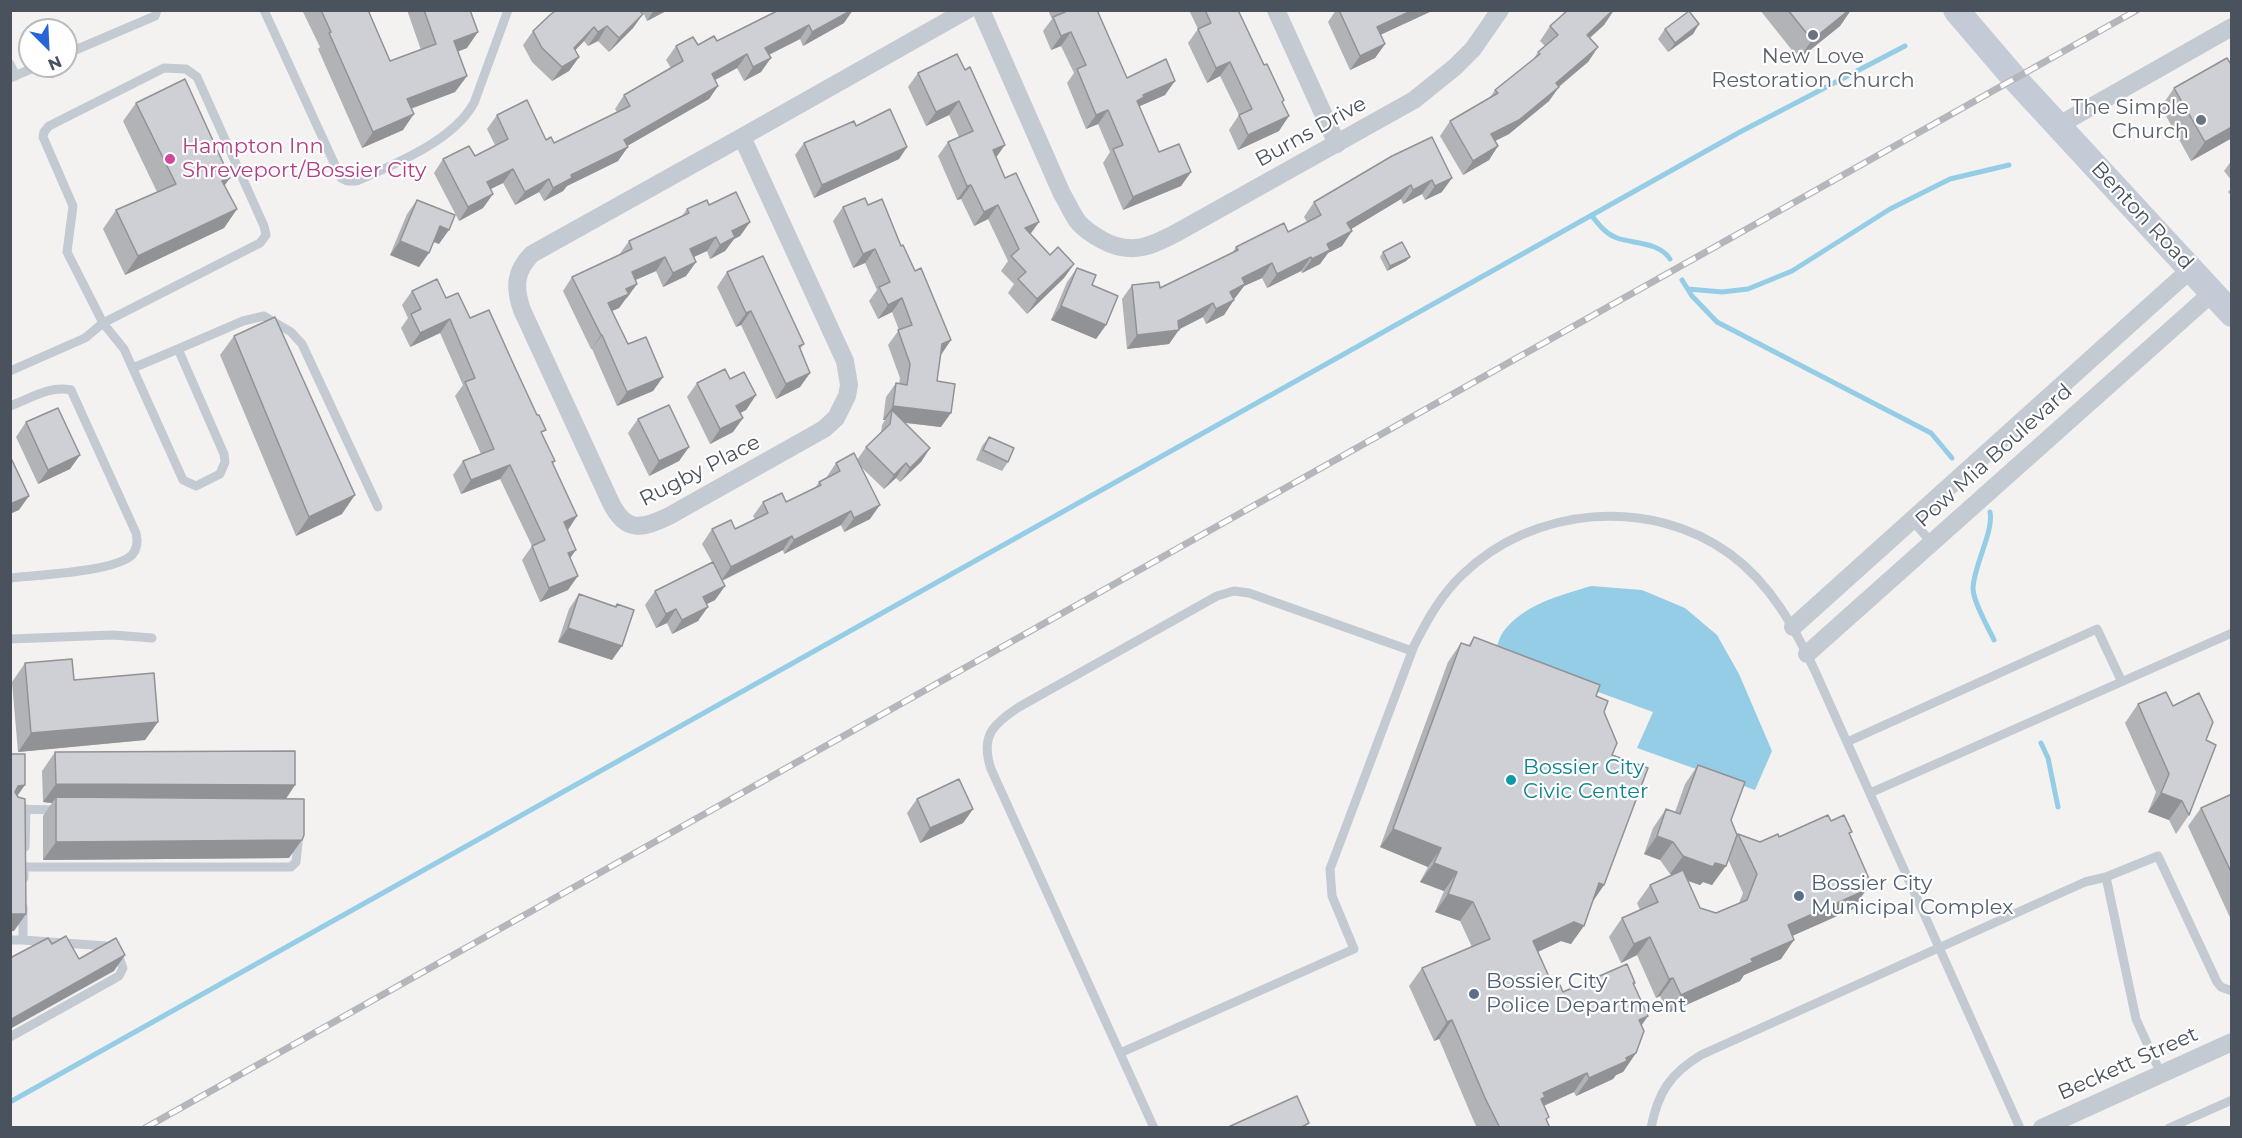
<!DOCTYPE html>
<style>
body{margin:0}
#map{position:relative;width:2242px;height:1138px;overflow:hidden;background:#f3f2f1;font-family:Montserrat,sans-serif}
canvas{display:block}
.frame{position:absolute;inset:0;border:12px solid #4a535d;pointer-events:none}
.north{position:absolute;left:18px;top:18px;width:60px;height:60px;box-sizing:border-box;background:#fff;border:2px solid #b7babe;border-radius:50%;rotate:156deg;font-size:16px;font-weight:700;line-height:24px;text-align:center;color:#4a535d}
.north::after{content:'';display:block;margin:auto;width:21px;height:27px;background:#2864d6;clip-path:polygon(50% 0,100% 100%,50% 72%,0 100%)}
</style>
<div id="map">
<canvas width="2242" height="1138"></canvas>
<div class="frame"></div>
<div class="north">N</div>
</div>
<script>
const ctx = document.querySelector('canvas').getContext('2d');
ctx.lineJoin = 'round';
function fillPath(path, color) { ctx.fillStyle = color; ctx.fill(path, 'evenodd'); }
function stroke(path, color, width, dash) { ctx.strokeStyle = color; ctx.lineWidth = width; ctx.lineCap = dash ? 'butt' : 'round'; ctx.setLineDash(dash || []); ctx.stroke(path); }
function label(font, color, halo, rows, align = 'center') {
  ctx.font = font + ' Montserrat,sans-serif'; ctx.lineWidth = 4.5; ctx.setLineDash([]); ctx.textBaseline = 'middle'; ctx.strokeStyle = halo; ctx.fillStyle = color; for (const [text, x, y, turn = 0] of rows) {
    ctx.save(); ctx.translate(x, y); ctx.rotate((+turn || 0) * Math.PI / 180); ctx.textAlign = isNaN(turn) ? turn : align; if (halo) ctx.strokeText(text, 0, 0); ctx.fillText(text, 0, 0); ctx.restore();
  }
}
fillPath(new Path2D(`
 M1591,586L1642,590L1685,608L1717,635L1739,674L1772,751L1755,790L1637,748L1653,712L1494,654C1497,647 1499,638 1503,632C1524,604 1559,596 1591,586Z`), '#95cde6');
stroke(new Path2D(`
 M1592,216C1599,225 1606,234 1617,238C1634,244 1659,242 1670,259
 M1682,280L1692,296L1717,322L1931,433L1952,458
 M1688,289L1722,292L1748,289L1792,271L1890,209L1950,179L2009,165
 M1990,512C1994,531 1974,565 1973,588C1973,602 1988,627 1994,640
 M2041,743L2048,758L2058,807
 M10,1102L1740,132L1905,46`), '#95cde6', 5);
stroke(new Path2D(`
 M264,10L341,178L347,181H357C395,164 453,141 474,103L508,10
 M66,54L155,16L157,10
 M10,64L16,76
 M10,78L38,66
 M178,349L243,321L264,316L291,332L302,344L378,507
 M10,371L85,338L103,323L260,243L266,235L264,226L197,77L186,69L164,68L49,126L44,132L43,137L73,206L67,252L103,323L124,349L183,480L196,486L220,474L225,462L224,454L178,349L133,368
 M10,406C29,399 50,385 71,390L136,533C138,541 138,548 132,555C114,572 37,575 10,578
 M1912,520L1931,542
 M10,639L113,635L152,638
 M1847,742L2097,629L2121,680
 M1870,793L2232,633
 M10,809L59,810
 M25,847L26,809
 M2106,877L2136,1019L2161,1074
 M24,878V867H291L296,862L299,834
 M10,940H23V907
 M10,1037L119,976L123,968L118,954L106,946L23,940
 M1120,1053L1354,949L1332,896L1330,869L1414,646C1427,620 1441,595 1462,575C1533,506 1650,496 1730,554C1771,584 1794,627 1815,671L2020,1128
 M1154,1128L991,769C980,736 993,724 1019,707L1217,596L1234,591L1249,593L1412,651
 M1651,1128C1658,1092 1670,1074 1701,1055L2085,882L2106,877L2158,856L2217,982L2221,987L2232,991
 M2169,1128L2232,1100`), '#c3cad2', 9);
stroke(new Path2D(`
 M981,10L1062,194C1068,203 1072,215 1079,223C1085,230 1095,236 1102,240C1131,256 1152,246 1178,232L1414,100L1455,67L1473,49L1500,10
 M1276,10L1337,144
 M2059,125L2232,27
 M742,137L845,361L849,385L847,396L836,418L824,429L669,516C642,529 626,533 611,503L522,310C514,287 515,271 532,254Z
 M742,137L967,10
 M1793,627L2191,269
 M1807,654L2212,293
 M2042,1128L2232,1042`), '#c3cad2', 18);
stroke(new Path2D(`
 M1956,10L2015,79L2232,314`), '#c4cbd6', 26);
const rail = new Path2D(`
 M145,1128L2137,10`);
stroke(rail, '#b4b6bb', 7);
stroke(rail, '#fff', 4.5, [14]);
fillPath(new Path2D(`
 M302,10H374L369,13L390,61L421,50L407,10H470L467,48L457,52L467,76L455,92L411,109L403,130L362,148L318,49L320,47Z
 M642,10H668L647,21Z
 M779,10L844,23L803,46L800,39L769,55L761,72L744,81L737,68L715,80L718,86L709,99L627,146L618,161L567,186L563,191L544,201L539,192L515,205L503,183L490,189L493,194L483,208L459,221L434,173L443,159L475,156L495,145L487,129L497,115L554,143L617,112L615,109L624,95L671,68L666,60L676,46L698,45L717,41Z
 M1048,10H1097L1127,78L1165,95L1139,106L1159,152L1191,172L1181,186L1123,210L1103,163L1110,152L1098,124L1086,129L1067,83L1074,73L1061,46L1051,50L1043,31L1052,19Z
 M1189,10H1238L1264,65L1284,100L1282,103L1279,131L1238,150L1229,130L1239,115L1220,76L1207,83L1188,43L1198,29Z
 M1336,10H1434L1380,35L1385,44L1375,58L1350,70L1328,22Z
 M1562,10H1614L1604,25L1590,38L1598,47L1588,62L1559,87L1549,101L1509,134L1495,141L1498,146L1489,160L1463,175L1440,136L1450,121L1489,99L1495,90L1533,60L1538,52L1545,46L1540,41L1550,26L1565,14Z
 M1760,10H1851L1840,26L1799,59Z
 M643,14L633,28L609,52L598,41L588,46L584,41L575,50L579,57L569,71L552,81L532,62L523,45L533,31Z
 M1699,24L1693,34L1668,52L1658,39L1665,29Z
 M957,54L996,158L1005,178L1039,222L1030,234L1050,255L1074,264L1064,278L1027,314L1008,293L1014,284L1001,271L1008,261L988,219L974,226L961,199L957,200L938,156L948,142L959,137L949,115L926,126L908,87L918,73Z
 M2232,66V138L2191,161L2161,107L2174,88Z
 M136,103L230,178L224,185L237,209L224,228L125,275L103,229L116,210L157,192L123,121Z
 M856,126L907,147L899,159L814,198L795,155L804,143Z
 M1432,137L1442,192L1425,200L1422,194L1403,204L1401,199L1351,229L1352,231L1342,246L1328,253L1320,264L1302,273L1301,271L1267,288L1262,278L1244,286L1235,298L1234,299L1224,315L1206,324L1203,317L1179,329L1169,344L1127,349L1122,299L1132,285L1160,288L1232,253L1236,247L1288,232L1307,222L1304,217L1314,202Z
 M2232,160V181L2224,171Z
 M2232,188V196L2228,192Z
 M865,198L941,355L937,381L941,427L905,423L930,448L921,462L900,482L896,478L884,489L860,466L870,519L844,532L841,525L784,554L783,550L722,581L725,586L715,600L706,604L698,621L672,634L667,623L656,628L645,605L655,591L712,562L702,544L712,529H735L755,519L753,516L763,502H786L815,488L819,482L826,478L836,463L857,460L866,447L881,433L882,425L885,420H883L886,397L896,383L899,384L900,378L888,345L899,330L892,312L878,319L869,301L877,290L865,263L853,268L833,221L843,207Z
 M417,200L439,244L433,242L419,267L390,255L407,214Z
 M709,205L750,222L740,236L734,239L725,251L710,259L707,251L694,257L696,262L686,276L663,287L656,271L635,280L637,284L627,298L625,299L619,308L612,311L628,344L663,377L653,391L617,406L592,349H591L563,291L572,277L619,255L629,241L682,216L687,209Z
 M1383,252L1410,257L1406,261L1387,271L1380,257Z
 M1077,268L1092,285L1106,325L1096,339L1051,320L1067,282Z
 M727,272L804,344L800,349L810,373L800,387L776,399L741,325L736,327L717,287Z
 M412,291L446,298L470,318L543,435L555,461L553,464L567,530L570,558L568,590L540,602L522,560L532,546L500,479L461,494L453,475L463,461L481,454L455,396L463,385L440,333L410,347L401,328L408,318L402,305Z
 M234,336L342,514L296,536L220,355Z
 M730,379L756,395L746,410L740,413L743,418L733,432L710,444L687,397L697,383Z
 M638,419L689,447L679,461L649,476L628,433Z
 M26,422L80,455L70,469L38,484L16,437Z
 M989,437L1008,462L1002,471L976,460L982,446Z
 M579,594L615,606L617,604L612,660L558,642L569,609Z
 M1474,637L1596,696L1604,712L1612,755L1604,885L1593,901L1571,944L1561,941L1538,952L1554,988L1563,992L1634,985L1648,1016L1642,1025L1636,1053L1623,1072L1616,1075L1613,1079L1576,1096L1574,1092L1544,1106L1547,1121L1550,1128H1477L1472,1117L1439,1039L1434,1041L1409,986L1422,968L1472,947L1460,921L1435,912L1444,891L1420,882L1428,867L1380,847L1448,662L1461,643L1468,646Z
 M25,663L74,680L158,722L145,740L18,752L12,682Z
 M2138,704L2173,706L2206,740L2189,815L2176,834L2169,820L2148,812L2156,792L2125,723Z
 M55,752L295,785L286,799L289,858L43,860V816L52,803L43,802L42,771Z
 M1698,765L1731,820L1737,835L1738,834L1760,842L1831,821L1850,835L1870,881L1865,888L1866,890L1853,909L1792,936L1781,959L1744,975L1740,981L1668,1013L1660,996L1656,998L1637,955L1621,963L1609,937L1622,918L1640,910L1637,903L1650,885L1672,875L1670,874L1660,860L1644,854L1653,828L1666,809L1675,812L1685,784ZM1728,859L1743,893L1739,903L1716,913L1700,908L1687,881L1700,885L1703,882L1712,885Z
 M2232,794V922L2188,826L2201,808Z
 M917,799L973,809L963,823L920,843L907,813Z`), '#b2b3b7');
fillPath(new Path2D(`
 M654,10H668L647,21Z
 M853,10L844,23L803,46L812,32Z
 M1413,10H1434L1367,41L1377,27Z
 M1614,10L1604,25L1577,49L1587,35Z
 M1849,10H1851L1840,26L1799,59L1812,40Z
 M643,14L633,28L609,52L619,38Z
 M1699,24L1693,34L1668,52L1675,43Z
 M809,25L800,39L756,61L765,48Z
 M607,26L598,41L588,46L598,32Z
 M594,27L584,41L564,62L574,48Z
 M478,32L467,48L442,57L454,41Z
 M1071,32L1061,46L1051,50L1061,36Z
 M1385,44L1375,58L1350,70L1360,56Z
 M1598,47L1588,62L1546,97L1556,83Z
 M747,54L737,68L702,87L712,74Z
 M579,57L569,71L552,81L562,67Z
 M771,58L761,72L744,81L753,67Z
 M1230,62L1220,76L1207,83L1216,68Z
 M467,76L455,92L396,114L407,99Z
 M1175,81L1165,95L1138,107L1137,101L1143,95Z
 M718,86L709,99L615,153L624,140Z
 M1559,87L1549,101L1509,134L1481,148L1491,134Z
 M959,101L949,115L926,126L936,112Z
 M1108,110L1098,124L1086,129L1096,115Z
 M414,114L403,130L362,148L373,132Z
 M1289,116L1279,131L1238,150L1248,135Z
 M2232,127V138L2191,161L2205,142Z
 M1005,145L995,159L993,150Z
 M1498,146L1489,160L1463,175L1473,161Z
 M628,147L618,161L567,186L563,191L544,201L553,188L571,175Z
 M907,147L899,159L814,198L822,185Z
 M513,169L503,183L477,196L487,182Z
 M1191,172L1181,186L1123,210L1133,197Z
 M230,178L217,196L222,181Z
 M1452,178L1442,192L1425,200L1435,186Z
 M549,179L539,192L515,205L525,192Z
 M1432,180L1422,194L1403,204L1413,190Z
 M971,185L961,199L957,200L967,186Z
 M1411,185L1401,199L1338,237L1347,223Z
 M493,194L483,208L459,221L468,207Z
 M998,205L988,219L974,226L984,212Z
 M237,209L224,228L125,275L138,256Z
 M750,222L740,236L734,239L725,251L710,259L720,245L732,231Z
 M1039,222L1029,236L1015,243L1025,228Z
 M440,226L449,230L439,244L430,240Z
 M1352,231L1342,246L1328,253L1320,264L1302,273L1312,259L1327,244Z
 M716,237L707,251L680,263L690,249Z
 M400,241L429,253L419,267L390,255Z
 M875,249L865,263L853,268L863,254Z
 M665,257L656,271L622,286L632,272Z
 M1311,257L1301,271L1267,288L1277,274Z
 M1410,257L1406,261L1387,271L1390,266Z
 M696,262L686,276L663,287L673,273Z
 M1272,263L1262,278L1244,286L1235,298L1220,306L1230,292L1242,278Z
 M1074,264L1064,278L1027,314L1037,299Z
 M637,284L619,308L598,317L608,303L626,289Z
 M902,298L892,312L878,319L888,305Z
 M1234,300L1224,315L1206,324L1216,309Z
 M1213,303L1203,317L1178,330H1179L1169,344L1127,349L1137,335L1178,321Z
 M1061,306L1106,325L1096,339L1051,320Z
 M751,311L741,325L736,327L746,313Z
 M450,319L440,333L410,347L420,333Z
 M601,335H602L591,349Z
 M951,340L941,355L942,344Z
 M810,373L800,387L776,399L786,384Z
 M663,377L653,391L617,406L627,392Z
 M756,395L746,410L726,420L736,406Z
 M893,406L951,413L941,427L891,421L892,410L885,420H883Z
 M743,418L733,432L710,444L720,429Z
 M689,447L679,461L649,476L659,461Z
 M930,448L921,462L900,482L910,468Z
 M80,455L70,469L38,484L48,470Z
 M906,463L896,478L884,489L894,475Z
 M510,465L500,479L461,494L471,480Z
 M355,495L342,514L296,536L309,517Z
 M29,496L19,510L10,514V504Z
 M880,505L870,519L844,532L854,518Z
 M851,511L841,525L784,554L794,540Z
 M577,516L568,530L564,522Z
 M792,536L783,550L721,581L731,567Z
 M576,550L566,564L568,553Z
 M578,576L568,590L540,602L549,588Z
 M725,586L715,600L693,611L703,597Z
 M708,607L698,621L672,634L682,620Z
 M676,609L667,623L656,628L666,614Z
 M568,628L622,646L612,660L558,642Z
 M158,722L145,740L18,752L31,733Z
 M56,784L295,785L282,804L56,797L52,803L43,802Z
 M25,785L13,802L10,803L18,786Z
 M2161,793L2182,801L2169,820L2148,812Z
 M973,809L963,823L920,843L930,828Z
 M1393,829L1441,848L1428,867L1380,847Z
 M1657,836L1673,842L1660,860L1644,854Z
 M302,840L289,858L43,860L56,842Z
 M1683,856L1715,863L1726,866L1712,885L1703,882L1700,885L1670,874Z
 M1434,863L1457,872L1444,891L1420,882Z
 M1870,881L1863,891L1866,890L1853,909L1774,944L1788,925Z
 M1599,883L1604,885L1591,904Z
 M1448,894L1473,902L1460,921L1435,912Z
 M10,914H26L14,931H10Z
 M1574,922L1584,926L1571,944L1561,941L1520,960L1533,941Z
 M1650,937L1637,955L1621,963L1634,944Z
 M1794,940L1781,959L1744,975L1740,981L1668,1013L1681,995L1751,959Z
 M125,955L114,971L10,1029V1020Z
 M1673,978L1660,996L1656,998L1669,979Z
 M1648,1016L1634,1035L1639,1020Z
 M1452,1020L1439,1039L1434,1041L1447,1022Z
 M1636,1053L1623,1072L1616,1075L1613,1079L1576,1096L1589,1078Z
 M1587,1073L1574,1092L1536,1109L1543,1093Z`), '#919295');
const building = new Path2D(`
 M321,10H368L390,61L436,44L424,10H470L478,32L454,41L467,76L407,99L414,114L373,132L329,33L331,32Z
 M557,10H639L643,14L619,38L607,26L598,32L594,27L574,48L579,57L562,67L542,48L533,31L551,14Z
 M779,10H852L812,32L809,25L765,48L771,58L753,67L747,54L712,74L718,86L624,140L628,147L571,175L572,178L553,188L549,179L525,192L513,169L487,182L493,194L468,207L443,159L469,146L475,156L508,139L497,115L527,100L546,140L551,137L554,143L630,106L624,95L683,61L676,46L693,37L698,45L714,36L717,41Z
 M1064,10H1097L1127,78L1166,59L1175,81L1143,95L1144,97L1137,101L1159,152L1179,144L1191,172L1133,197L1113,149L1123,145L1108,110L1096,115L1077,69L1086,65L1071,32L1061,36L1053,17L1065,12Z
 M1205,10H1238L1264,65L1267,64L1284,100L1282,102L1289,116L1248,135L1239,115L1252,109L1230,62L1216,68L1198,29L1211,23Z
 M1339,10H1413L1377,27L1385,44L1360,56Z
 M1568,10H1613L1587,35L1598,47L1556,83L1559,87L1519,120L1491,134L1498,146L1473,161L1450,121L1498,93L1495,90L1540,54L1538,52L1558,35L1550,26Z
 M1788,10H1849L1812,40Z
 M1689,11L1699,24L1675,43L1665,29Z
 M957,54L965,70L970,67L1005,145L993,150L1005,178L1016,173L1039,222L1025,228L1050,255L1058,247L1074,264L1037,299L1018,279L1026,272L1011,256L1019,249L998,205L984,212L971,185L967,186L948,142L973,131L959,101L936,112L918,73Z
 M2227,58L2232,66V127L2205,142L2174,88Z
 M185,79L230,178L222,181L237,209L138,256L116,210L176,184L136,103Z
 M890,109L907,147L822,185L804,143L854,121L856,126Z
 M1432,137L1452,178L1435,186L1432,180L1413,190L1411,185L1347,223L1352,231L1327,244L1330,250L1312,259L1311,257L1277,274L1272,263L1242,278L1245,284L1230,292L1234,300L1216,309L1213,303L1178,321L1179,330L1137,335L1132,285L1159,282L1160,288L1238,250L1236,247L1284,223L1288,232L1321,215L1314,202L1392,156Z
 M736,192L750,222L732,231L735,237L720,245L716,237L690,249L696,262L673,273L665,257L632,272L637,284L626,289L629,294L608,303L628,344L646,337L663,377L627,392L602,335H601L572,277L632,249L629,241L689,213L687,209L707,200L709,205Z
 M865,198L868,205L882,199L901,246L903,245L915,271L921,268L951,340L942,344L937,381L955,384L951,413L893,406L896,383L907,385L910,364L898,330L912,325L902,298L888,305L879,287L890,282L875,249L863,254L843,207Z
 M417,200L455,215L449,230L440,226L429,253L400,241Z
 M1402,242L1410,257L1390,266L1383,252Z
 M763,256L804,344L799,346L810,373L786,384L751,311L746,313L727,272Z
 M1077,268L1096,275L1092,285L1118,296L1106,325L1061,306Z
 M437,279L446,298L458,293L470,318L489,310L512,361L537,415H539L546,430L541,432L555,461L552,462L577,516L564,522L576,550L568,553L578,576L549,588L532,546L545,540L510,465L471,480L463,461L494,449L465,382L475,378L450,319L420,333L411,314L421,309L412,291Z
 M275,317L355,495L309,517L234,336Z
 M725,369L730,379L744,372L756,395L736,406L743,418L720,429L697,383Z
 M669,405L689,447L659,461L638,419Z
 M58,408L80,455L48,470L26,422Z
 M892,410L930,448L910,468L906,463L894,475L866,447L890,424Z
 M989,437L1014,448L1008,462L983,450Z
 M854,453L880,505L854,518L851,511L794,540L792,536L731,567L712,529L731,520L735,529L768,513L763,502L782,493L786,502L821,485L819,482L840,471L836,463Z
 M10,456L29,496L10,504Z
 M713,562L725,586L703,597L708,607L682,620L676,609L666,614L655,591Z
 M579,594L616,607L617,604L634,610L622,646L568,628Z
 M1474,637L1600,685L1596,696L1608,701L1604,712L1617,743L1612,755L1648,768L1604,885L1599,883L1584,926L1574,922L1533,941L1554,988L1560,985L1563,992L1627,964L1635,983H1633L1648,1016L1639,1020L1644,1031L1636,1053L1626,1058L1627,1061L1589,1078L1587,1073L1543,1093L1545,1097L1541,1099L1549,1117L1546,1119L1550,1128H1500L1485,1098L1452,1020L1447,1022L1422,968L1490,939L1473,902L1448,894L1457,872L1434,863L1441,848L1393,829L1461,643L1470,646Z
 M72,659L74,680L154,673L158,722L31,733L25,663Z
 M2166,692L2173,706L2199,693L2213,722L2206,740L2216,745L2189,815L2182,801L2161,793L2169,774L2138,704Z
 M295,751V785L56,784L55,752Z
 M10,754H25V785L18,786L15,792L18,797L25,799L26,914H10Z
 M1698,765L1745,782L1731,820L1737,835L1726,866L1715,863L1713,867L1683,856L1673,842L1657,836L1666,809L1680,814Z
 M959,779L973,809L930,828L917,799Z
 M2232,794V874L2201,808Z
 M56,797L304,799V835L302,840L56,842Z
 M1828,815L1831,821L1844,815L1852,832L1849,833L1870,881L1863,884L1866,890L1788,925L1794,940L1751,959L1753,962L1681,995L1673,978L1669,979L1650,937L1634,944L1622,918L1658,902L1650,885L1683,870L1700,908L1716,913L1747,900L1757,874L1738,834L1760,842L1778,834L1779,837Z
 M66,936L79,959L116,938L125,955L10,1020V958L48,938L52,944Z
 M1297,1096L1309,1123L1300,1128H1226Z`);
fillPath(building, '#cfd0d5');
stroke(building, '#919295', 1.5);
for (const [x, y, r, color] of [
 [1813,35,6,"#6b7280"],
 [2201,120,6,"#6b7280"],
 [170,159,6,"#d1479c"],
 [1511,780,6,"#0f9aa8"],
 [1799,896,6,"#5c6f8a"],
 [1474,994,6,"#5c6f8a"]
]) { const dot = new Path2D(); dot.arc(x, y, r, 0, 2 * Math.PI); ctx.fillStyle = color; ctx.fill(dot); stroke(dot, '#fff', 2); }
label('21px', '#5b616d', '#fff', [
 ["New Love",1813,57],
 ["Restoration Church",1813,81],
 ["The Simple",2189,108,"right"],
 ["Church",2189,132,"right"]
]);
label('21px', '#4a535d', '#fff', [
 ["Burns Drive",1311,132,-29],
 ["Benton Road",2142,216,47],
 ["Pow Mia Boulevard",1994,456,-42],
 ["Rugby Place",700,471,-27],
 ["Beckett Street",2128,1064,-24]
]);
label('21px', '#b23c85', '#fff', [
 ["Hampton Inn",182,147],
 ["Shreveport/Bossier City",182,171]
], 'left');
label('21px', '#0d838f', '#fff', [
 ["Bossier City",1523,768],
 ["Civic Center",1523,792]
], 'left');
label('21px', '#4e5e75', '#fff', [
 ["Bossier City",1811,884],
 ["Municipal Complex",1811,908],
 ["Bossier City",1486,982],
 ["Police Department",1486,1006]
], 'left');
</script>
